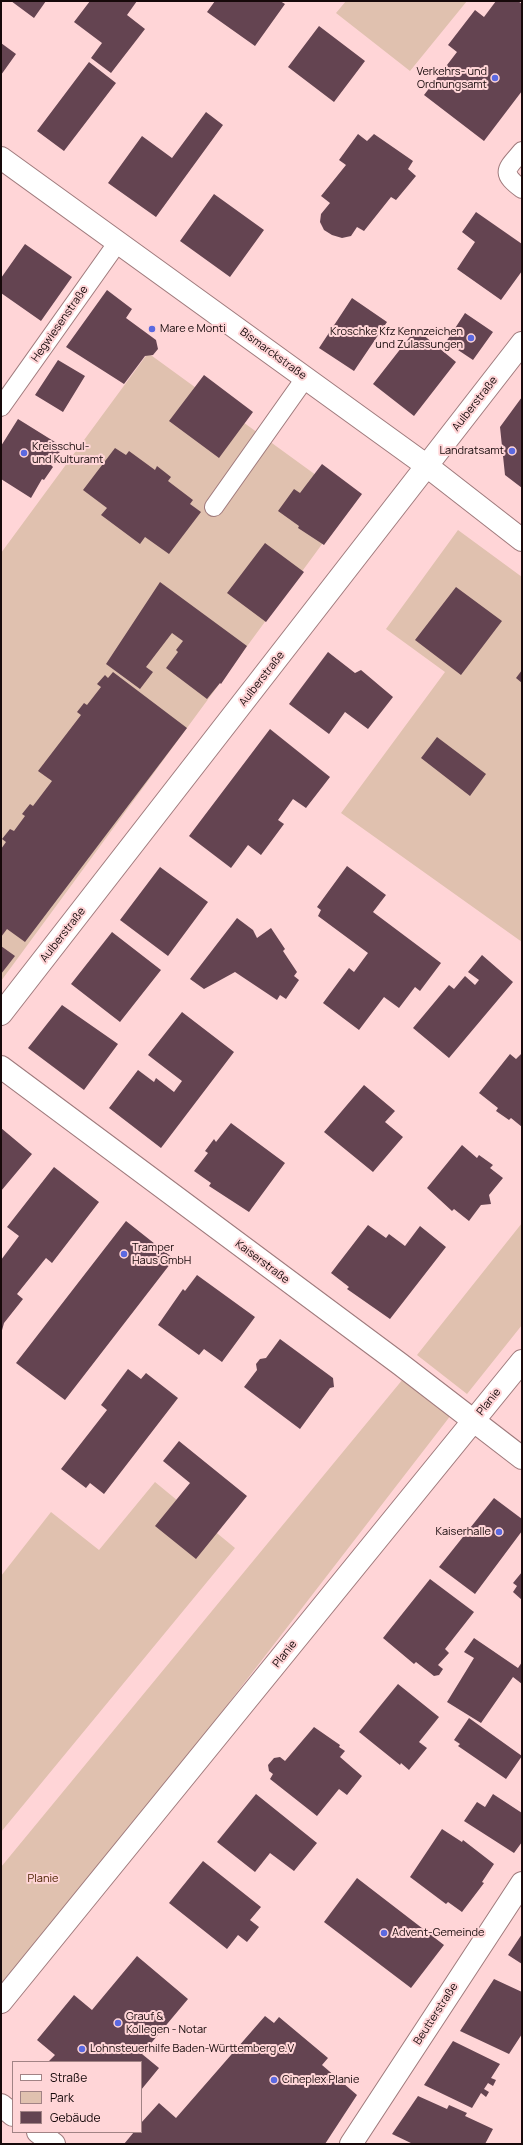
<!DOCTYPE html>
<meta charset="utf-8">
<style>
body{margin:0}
#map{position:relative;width:523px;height:2145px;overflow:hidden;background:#ffd5d7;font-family:Manrope,sans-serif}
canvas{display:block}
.frame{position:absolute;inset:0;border:2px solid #16090a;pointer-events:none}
.legend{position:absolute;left:12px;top:2061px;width:130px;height:72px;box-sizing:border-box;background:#ffd5d7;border:1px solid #a28385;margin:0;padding:5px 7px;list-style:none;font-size:12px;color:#16090a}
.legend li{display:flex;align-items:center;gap:8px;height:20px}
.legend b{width:20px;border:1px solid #a28385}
</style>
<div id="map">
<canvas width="523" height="2145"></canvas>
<div class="frame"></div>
<ul class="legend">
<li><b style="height:5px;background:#fff"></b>Straße</li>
<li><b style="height:11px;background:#e0c1af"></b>Park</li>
<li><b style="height:11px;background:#644451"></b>Gebäude</li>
</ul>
</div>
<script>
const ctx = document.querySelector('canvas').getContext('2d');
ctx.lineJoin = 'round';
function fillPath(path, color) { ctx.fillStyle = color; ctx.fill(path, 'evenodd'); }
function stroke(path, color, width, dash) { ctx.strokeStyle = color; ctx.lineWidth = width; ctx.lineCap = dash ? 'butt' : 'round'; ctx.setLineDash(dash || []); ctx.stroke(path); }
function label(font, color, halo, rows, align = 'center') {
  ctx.font = font + ' Manrope,sans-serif'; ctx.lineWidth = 4; ctx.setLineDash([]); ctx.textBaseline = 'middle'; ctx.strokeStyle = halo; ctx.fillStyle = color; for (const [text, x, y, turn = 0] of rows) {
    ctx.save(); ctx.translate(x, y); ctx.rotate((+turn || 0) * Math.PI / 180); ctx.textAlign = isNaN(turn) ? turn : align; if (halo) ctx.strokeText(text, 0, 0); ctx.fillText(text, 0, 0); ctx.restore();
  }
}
fillPath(new Path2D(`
 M346,1H467L410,71L336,13Z
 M148,353L353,502L1,981V553Z
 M458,530L522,577V942L341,813L445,672L386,629Z
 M522,1223V1325L467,1394L417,1355Z
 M403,1379L451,1415L1,1998V1867Z
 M155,1482L235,1548L1,1832V1576L51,1512L99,1550Z`), '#e0c1af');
fillPath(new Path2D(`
 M11,1H46L34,18Z
 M90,1H137L127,15L145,29L111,73L91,58L102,43L74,22Z
 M215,1H280L285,4L255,46L207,12Z
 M496,1H518L522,4V91L484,141L424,95L457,52L448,45L475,10L484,17Z
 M319,26L365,61L334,102L288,67Z
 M1,43L16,54L1,75Z
 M89,62L116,83L64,151L37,131Z
 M206,112L223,125L156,217L108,183L142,136L172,158Z
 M358,134L367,141L374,134L413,161L408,169L416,176L396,200L391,197L364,231L357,227L351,236L342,238L332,235L324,230L320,222L321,214L330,203L321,196L346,165L339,160Z
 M214,194L264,230L230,277L180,241Z
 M476,212L522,244V271L501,300L457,269L475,242L462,232Z
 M25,244L72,277L41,321L1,293V278Z
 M107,290L132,309L126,318L156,340L158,349L153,355L145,356L124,384L66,347Z
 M352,298L387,322L354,371L319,348Z
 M465,313L493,332L473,360L446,342Z
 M416,329L456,362L414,416L373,384Z
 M58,360L85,376L63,412L35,395Z
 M204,375L253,412L219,458L169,421Z
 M522,397V488L505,475L500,427Z
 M18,419L63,447L51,465L53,467L44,480L42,479L31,498L1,479V446Z
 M115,448L126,455L129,451L155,470L157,466L171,477L168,481L193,500L190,504L201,512L169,554L145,537L140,544L101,515L107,508L83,490Z
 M322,464L362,494L324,545L298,528L299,526L278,511L294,489L300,493Z
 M265,543L304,572L266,622L227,593Z
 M160,582L247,646L221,684L220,683L207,699L166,668L178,652L176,650L183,641L172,633L146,667L153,672L140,689L106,664Z
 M456,587L502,621L461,675L415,640Z
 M328,652L355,673L361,670L393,697L368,729L345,712L329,734L289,704Z
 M522,670V683L516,678Z
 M113,672L187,728L25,942L7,929L1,937V849L6,842L2,839L10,829L14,831L25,816L22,814L30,804L33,806L52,781L38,771L81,715L77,712L84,703L87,705L101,687L97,684L105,675L108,678Z
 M270,729L330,777L306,808L293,799L278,820L284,824L261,855L248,845L231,868L189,836Z
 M437,737L486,774L470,796L421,758Z
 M347,866L386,895L373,912L441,963L420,991L415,987L399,1008L384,997L359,1030L323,1003L349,968L354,972L368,953L318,916L321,910L317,907Z
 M160,867L208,902L168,956L120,920Z
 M237,918L253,930L257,938L271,928L285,949L283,951L297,972L294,976L299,980L286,999L280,995L277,1000L235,972L204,989L190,979Z
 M112,932L161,970L120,1022L71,984Z
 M1,946L15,956L1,974Z
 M482,955L513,982L449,1058L413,1028L449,985L454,989L465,976L475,985L479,980L468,972Z
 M62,1005L118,1044L84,1090L28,1048Z
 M182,1012L234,1052L161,1148L109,1108L138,1070L154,1082L156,1078L174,1092L182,1081L148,1055Z
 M522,1053V1127L511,1118L509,1120L496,1111L498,1108L479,1093L510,1054L516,1059Z
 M364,1085L395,1111L385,1122L403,1137L373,1172L324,1132Z
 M231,1123L285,1163L249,1212L209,1186L211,1183L194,1171L208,1153L205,1151L214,1139L216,1142Z
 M1,1128L32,1154L1,1191Z
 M462,1145L477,1158L479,1155L493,1165L490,1168L503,1178L489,1195L491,1204L481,1205L469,1221L454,1209L452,1211L427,1188Z
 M54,1167L99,1202L52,1263L46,1258L17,1294L23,1299L4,1323L1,1334V1260L19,1236L7,1227Z
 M126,1221L174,1259L65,1400L16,1363Z
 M368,1225L386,1238L389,1234L405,1246L420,1226L446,1247L390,1319L347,1289L349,1287L331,1273Z
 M197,1275L255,1317L222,1362L204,1349L199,1355L158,1325L183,1289L185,1291Z
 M280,1339L333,1378L334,1387L330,1388L300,1429L244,1387L257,1370L256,1364L260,1359L266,1358Z
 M128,1369L141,1379L146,1373L178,1398L104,1494L90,1483L86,1488L61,1469L107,1410L101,1405Z
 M179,1441L247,1496L196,1559L155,1526L190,1483L163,1461Z
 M494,1498L522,1519V1531L475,1594L439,1567Z
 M522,1572V1600L513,1592L517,1586L513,1583Z
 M430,1579L474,1612L445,1649L449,1653L438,1665L443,1669L439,1675L434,1676L416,1662L414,1664L383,1638Z
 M474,1638L518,1668L522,1662V1684L513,1677L481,1723L447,1702L474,1658L464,1652Z
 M398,1684L439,1717L419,1742L427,1748L409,1770L401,1763L400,1765L359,1732Z
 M469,1718L522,1756L506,1779L458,1746L460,1744L454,1740Z
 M314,1727L340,1745L339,1747L345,1751L340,1757L362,1776L347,1795L339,1789L317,1816L270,1779L273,1774L269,1771L268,1765L274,1758L280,1757L285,1761Z
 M256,1794L317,1843L294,1871L270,1853L255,1872L217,1842Z
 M493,1794L522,1813V1842L514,1853L464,1821L477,1802L485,1807Z
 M442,1829L462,1842L463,1840L494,1864L482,1882L484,1883L462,1912L448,1902L446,1904L410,1877Z
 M203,1861L261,1907L250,1920L259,1927L247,1942L238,1935L227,1949L169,1903Z
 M357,1878L444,1945L411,1988L324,1922Z
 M522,1934V1964L508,1955Z
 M137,1956L188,1999L142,2054L159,2068L141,2090V2062H48L55,2055L37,2040L74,1995L92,2010Z
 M494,1979L522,1992V2034L509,2054L460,2031Z
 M265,2016L274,2023L279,2017L328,2058L322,2065L357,2095L325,2144H124L134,2132H141V2123L159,2103L176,2118Z
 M453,2041L500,2064L491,2078L496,2080L493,2086L488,2083L484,2089L489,2092L486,2097L481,2093L472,2108L424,2085Z
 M418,2096L447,2109L449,2105L467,2113L465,2116L493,2129L485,2144H413L392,2134Z`), '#644451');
const lane = new Path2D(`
 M522,151C507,169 499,172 522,189
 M1,407L118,242
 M214,507L306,377`);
const street = new Path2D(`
 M1,158L427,466L522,540
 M1,1014L522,343
 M1,1067L400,1364L522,1458
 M1,2002L522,1361
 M1,2105L13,2115
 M38,2132L54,2144
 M351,2144L522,1883`);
stroke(lane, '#9f7a7c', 20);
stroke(street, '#9f7a7c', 24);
stroke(lane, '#fff', 18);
stroke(street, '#fff', 22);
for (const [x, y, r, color] of [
 [495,78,4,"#5b69e0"],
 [152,329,4,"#5b69e0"],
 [471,338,4,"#5b69e0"],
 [512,451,4,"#5b69e0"],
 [24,453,4,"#5b69e0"],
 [124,1254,4,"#5b69e0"],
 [499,1532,4,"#5b69e0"],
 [384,1933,4,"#5b69e0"],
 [118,2023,4,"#5b69e0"],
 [82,2049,4,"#5b69e0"],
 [274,2080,4,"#5b69e0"]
]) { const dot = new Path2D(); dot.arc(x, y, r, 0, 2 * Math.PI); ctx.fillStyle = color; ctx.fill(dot); stroke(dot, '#ffd5d7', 1.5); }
label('11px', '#16090a', '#ffd5d7', [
 ["Verkehrs- und",487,72,"right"],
 ["Ordnungsamt",487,85,"right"],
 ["Mare e Monti",160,329],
 ["Kroschke Kfz Kennzeichen",463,332,"right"],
 ["und Zulassungen",463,345,"right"],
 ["Kreisschul-",32,447],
 ["und Kulturamt",32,460],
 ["Landratsamt",504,451,"right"],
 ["Tramper",132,1248],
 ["Haus GmbH",132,1261],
 ["Kaiserhalle",491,1532,"right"],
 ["Advent-Gemeinde",392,1933],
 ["Grauf &",126,2017],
 ["Kollegen - Notar",126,2030],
 ["Lohnsteuerhilfe Baden-Württemberg e.V",90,2049],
 ["Cineplex Planie",282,2080]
], 'left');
label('11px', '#16090a', '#ffd5d7', [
 ["Hegwiesenstraße",60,324,-55],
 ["Bismarckstraße",273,354,36],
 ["Aulberstraße",475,404,-52],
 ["Aulberstraße",262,679,-52],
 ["Aulberstraße",63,935,-52],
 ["Kaiserstraße",262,1262,37],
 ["Planie",489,1402,-51],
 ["Planie",285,1654,-51],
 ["Beutterstraße",436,2014,-57]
]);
label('11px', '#4c2200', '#ffd5d7', [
 ["Planie",43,1879]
]);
</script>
